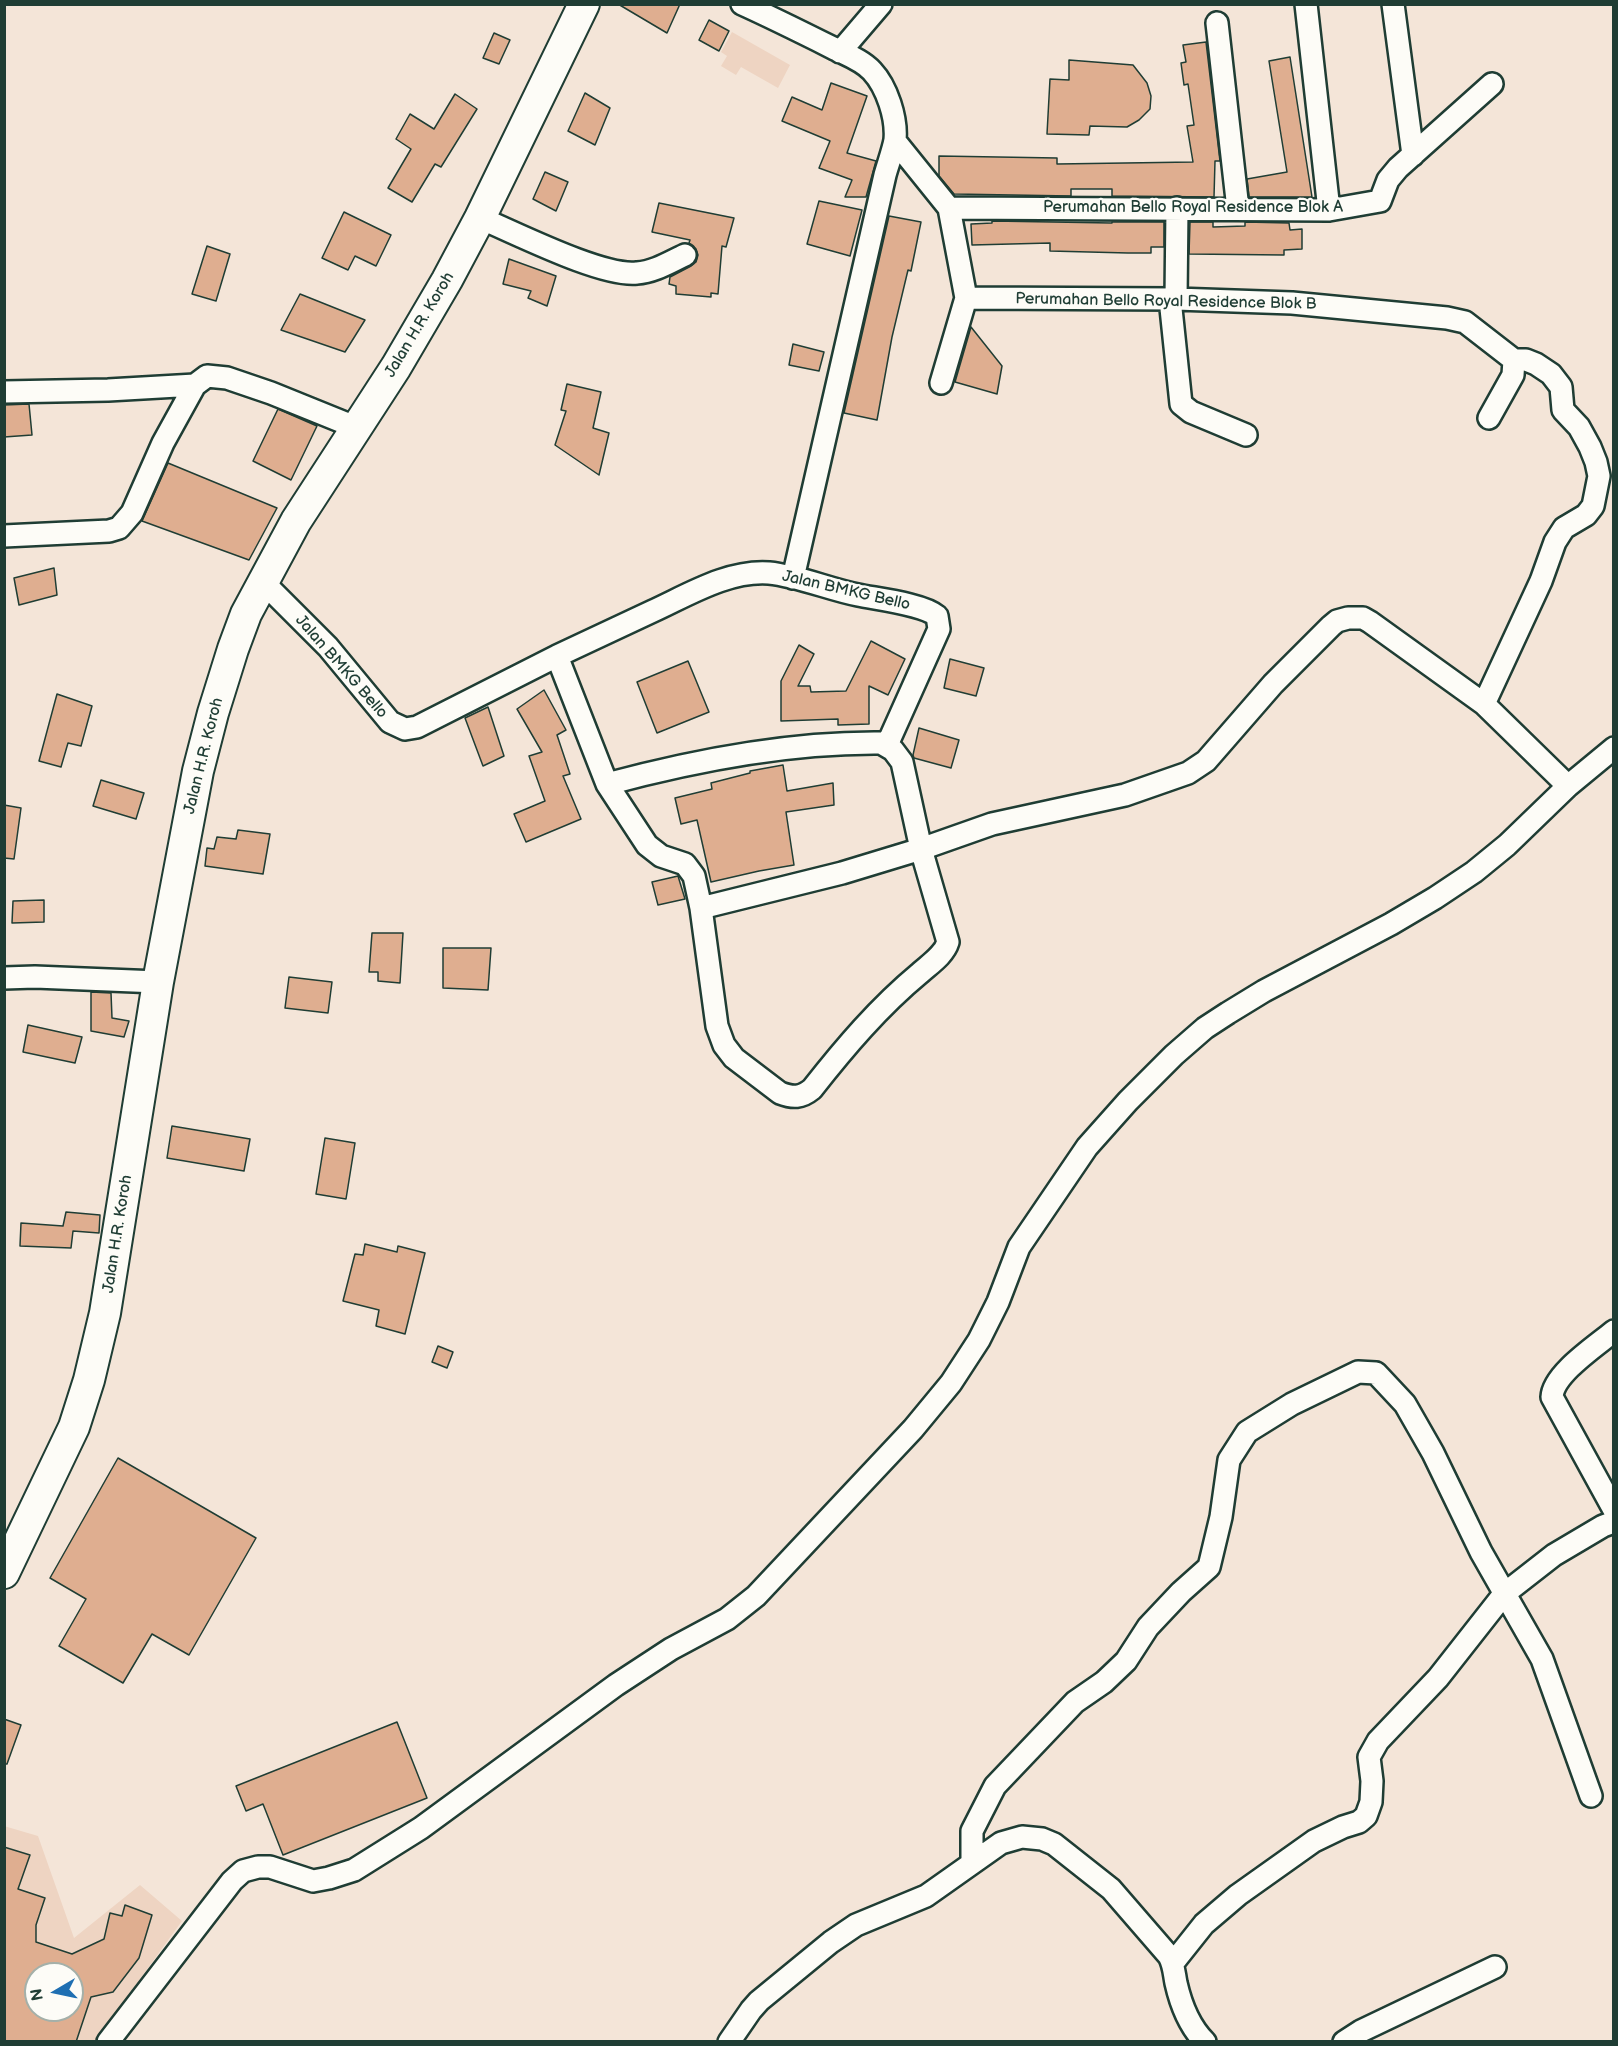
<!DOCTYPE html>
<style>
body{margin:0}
#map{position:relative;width:1618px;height:2046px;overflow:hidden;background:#f4e5d8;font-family:"Balsamiq Sans",sans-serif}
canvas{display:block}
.frame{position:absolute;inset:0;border:6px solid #1f3d34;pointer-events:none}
.north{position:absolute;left:24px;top:1962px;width:60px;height:60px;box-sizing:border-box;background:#fdfcf7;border:2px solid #a4b0a9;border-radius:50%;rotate:261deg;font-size:16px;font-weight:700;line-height:24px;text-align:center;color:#1f3d34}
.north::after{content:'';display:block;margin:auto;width:21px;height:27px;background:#1f6fb2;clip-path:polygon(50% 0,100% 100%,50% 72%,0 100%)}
</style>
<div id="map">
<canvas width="1618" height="2046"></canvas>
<div class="frame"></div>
<div class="north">N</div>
</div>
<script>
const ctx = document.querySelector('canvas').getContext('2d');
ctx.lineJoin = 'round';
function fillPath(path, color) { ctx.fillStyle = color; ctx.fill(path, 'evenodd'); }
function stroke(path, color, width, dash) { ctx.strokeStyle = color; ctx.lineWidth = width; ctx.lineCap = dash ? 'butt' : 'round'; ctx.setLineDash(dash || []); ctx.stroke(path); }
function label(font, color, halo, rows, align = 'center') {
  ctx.font = font + ' "Balsamiq Sans",sans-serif'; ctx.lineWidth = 4.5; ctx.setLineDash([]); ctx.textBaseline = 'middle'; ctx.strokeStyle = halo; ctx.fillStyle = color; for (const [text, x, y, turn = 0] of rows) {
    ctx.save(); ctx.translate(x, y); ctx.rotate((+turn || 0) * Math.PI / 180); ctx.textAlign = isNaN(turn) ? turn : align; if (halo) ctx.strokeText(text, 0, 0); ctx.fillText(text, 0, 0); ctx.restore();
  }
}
fillPath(new Path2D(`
 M732,32L790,65L778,88L741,67L736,75L721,66L727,56L721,52Z
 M4,1826L38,1836L74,1938L140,1885L182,1921L95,2041H5ZM36,1974H72V2010H36Z`), '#eed4c2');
const building = new Path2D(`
 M618,4H680L667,33Z
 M709,20L729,31L719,51L699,40Z
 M494,33L510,40L499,64L483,58Z
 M1206,42L1220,161H1215L1214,197L1112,196V189H1071V196L954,194L939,176V156L1057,158V164L1193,162L1187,126L1194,125L1188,84L1184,85L1181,63L1186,62L1183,45Z
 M1290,57L1312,197H1249L1247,179L1287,172L1269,61Z
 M1069,60L1133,65L1147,83L1151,96L1150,109L1139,120L1127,127L1090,126L1089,135L1047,134L1050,79L1069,80Z
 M831,83L867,96L847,153L876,161L866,197H845L852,180L819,168L830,141L782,121L792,97L822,110Z
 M585,93L610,108L595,145L568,131Z
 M455,94L477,109L441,167L435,164L412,202L388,188L411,149L396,139L410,114L434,129Z
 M545,172L568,182L556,211L533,199Z
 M819,201L862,210L850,256L807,244Z
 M659,203L734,218L726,247L722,246L718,294L711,293V297L676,294V286L669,284L670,277L691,266L696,262L698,255L696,249L689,243L690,240L652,232Z
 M344,212L391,235L376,266L355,256L348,270L322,258Z
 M889,216L921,222L911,271L908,270L892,337L877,420L844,413Z
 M992,221L1112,223V222H1164V247H1151V253H1128L1050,251V243L972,245L971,224L992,223Z
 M1190,222H1213V227L1245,226V222L1289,223L1290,230L1302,229V249L1284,250V255L1189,254Z
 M207,246L230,254L216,301L192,294Z
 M509,259L556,276L547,306L528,298L531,291L503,284Z
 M300,294L365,320L345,352L281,330Z
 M971,327L1002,366L997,394L955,382Z
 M793,344L824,352L819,371L789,365Z
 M567,384L601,392L593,428L609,433L599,475L555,445L566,411L561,410Z
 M29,404L32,435L4,437V405Z
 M278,409L317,426L291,480L253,461Z
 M168,463L277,508L249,560L142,521Z
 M54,568L57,595L19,605L14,578Z
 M871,641L905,659L888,695L869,686V724L838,725V719L781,721V681L799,645L814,654L798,686H810L811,692L846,691Z
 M950,659L984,668L976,696L944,688Z
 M688,661L709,712L657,733L637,682Z
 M544,690L566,730L557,735L570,774L563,776L581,819L526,842L514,814L545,801L529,756L542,752L517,709Z
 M57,694L92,706L81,746L68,743L61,767L39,761Z
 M488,707L504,756L483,766L465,718Z
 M919,728L959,740L951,768L914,758L913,755Z
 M783,765L787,791L833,783L834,805L786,812L794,865L759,871L711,882L697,820L681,824L675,798L712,789L711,783L750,773V771Z
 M101,780L144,793L136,819L93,806Z
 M4,805L21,808L14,859L4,858Z
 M238,830L270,834L263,874L205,866L207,848L214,849L217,837L236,839Z
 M678,876L685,899L658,905L652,882Z
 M44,900V922L12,923L13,901Z
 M372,933H403L400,983L378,981V972H369Z
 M443,948H491L488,990L443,988Z
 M289,977L332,982L328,1013L285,1008Z
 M91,992L111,993L112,1018L129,1021L124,1037L91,1031Z
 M28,1025L82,1037L75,1063L23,1052Z
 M172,1126L250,1139L244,1171L167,1158Z
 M325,1138L355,1143L346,1199L316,1194Z
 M66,1212L100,1215L99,1233L73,1231L71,1248L20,1246L21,1223L63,1226Z
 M365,1244L397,1252L398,1246L425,1253L405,1334L376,1326L379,1310L343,1301L355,1254L363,1255Z
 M438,1346L453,1352L447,1368L432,1362Z
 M118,1458L256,1538L189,1655L152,1634L123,1683L59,1646L86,1599L50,1578Z
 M4,1719L21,1725L7,1764H4Z
 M397,1722L427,1798L283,1855L263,1804L246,1811L236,1786Z
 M4,1847L30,1855L18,1889L45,1898L36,1925V1942L72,1954L104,1939L110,1913L122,1916L125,1905L152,1915L139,1958L113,1992L91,1997L76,2042H4ZM36,1974H72V2010H36Z`);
fillPath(building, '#dfae90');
stroke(building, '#1f3d34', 1.5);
const street = new Path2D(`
 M742,4C773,18 803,33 833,48C847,55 862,60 872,71C887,87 897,118 895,140C893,151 888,164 885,175L793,578
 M1306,4L1329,210
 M1393,4L1413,155
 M1217,23L1238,209
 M840,52L881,4
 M895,141L949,208L966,298L941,383
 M949,208L1329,210L1380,201L1388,180L1398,168L1492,84
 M480,218C516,233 602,277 637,273C654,272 670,262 685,255
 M966,298L1176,299L1292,303L1447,318L1465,322L1514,360H1526L1536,364L1551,374L1561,387L1563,410L1579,427L1590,447L1596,462L1599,476L1593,506L1586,515L1564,528L1555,542L1541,581L1484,704
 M1170,299L1181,404L1191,412L1246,435
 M1176,299L1177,208
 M4,392L108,390L195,385
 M1489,418L1513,375L1514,360
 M4,536L109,531L119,528L132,513L163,443L195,385L207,376L227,378L271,393L355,427
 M263,582L328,647L390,722L405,729L417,727L557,656L607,784L647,845L661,856L685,864L694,876L701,908L717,1026L724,1045L734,1058L780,1093C793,1098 801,1098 812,1089C845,1047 879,1007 920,973C930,964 944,955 948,942L921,849L842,873L701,908
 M557,656C589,641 621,626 653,611C688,595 728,570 769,573C799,576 828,589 858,595C877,599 923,604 937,616L939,629L887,745
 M607,784C696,760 789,742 881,743L893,750L902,762L921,849L992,824L1125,795L1188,773L1206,761L1273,684L1331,626L1337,621L1348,618H1363L1370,622L1484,704L1568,786
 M4,978L35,977L158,982
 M1614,1331C1596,1346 1553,1374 1552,1397L1614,1510
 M972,1862V1831L995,1786L1075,1702L1104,1682L1126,1661L1148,1627L1181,1592L1209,1567L1221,1517L1229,1460L1247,1432L1292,1404L1358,1372L1376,1373L1405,1404L1433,1453L1481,1552L1542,1659L1591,1796
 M1173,1963L1204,1924L1238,1895L1314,1841L1343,1827L1359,1822L1366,1816L1371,1802L1372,1781L1369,1757L1378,1741L1438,1678L1504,1594L1554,1555L1603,1526L1614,1522
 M108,2042L232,1881L243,1871L258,1867H270L313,1881L329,1878L354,1870L421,1828L616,1685L671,1649L727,1619L756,1596L913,1429L951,1383L979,1340L998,1302L1019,1247L1087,1147L1128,1101L1174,1055L1205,1028L1228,1013L1264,991L1391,924L1435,898L1474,872L1507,845L1568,786L1614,748
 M729,2042L751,2010L759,2001L831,1942L856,1925L926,1896L1001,1843L1022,1837L1042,1839L1054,1844L1111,1889L1169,1956C1174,1965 1174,1973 1176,1983C1181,2005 1189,2026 1205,2042
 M1344,2042L1361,2031L1495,1967`);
const secondary = new Path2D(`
 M4,1573L74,1427L89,1380L105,1313L158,982L198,771L213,713L233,649L246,614L296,521L396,367L447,280L480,218L584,4`);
stroke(street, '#1f3d34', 26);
stroke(secondary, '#1f3d34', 34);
stroke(street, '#fdfcf7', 21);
stroke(secondary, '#fdfcf7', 30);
label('16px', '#1f3d34', '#fdfcf7', [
 ["Perumahan Bello Royal Residence Blok A",1193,208],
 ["Perumahan Bello Royal Residence Blok B",1166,302,1],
 ["Jalan H.R. Koroh",420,325,-59],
 ["Jalan BMKG Bello",846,591,13],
 ["Jalan BMKG Bello",341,667,49],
 ["Jalan H.R. Koroh",204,756,-76],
 ["Jalan H.R. Koroh",118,1234,-81]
]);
</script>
